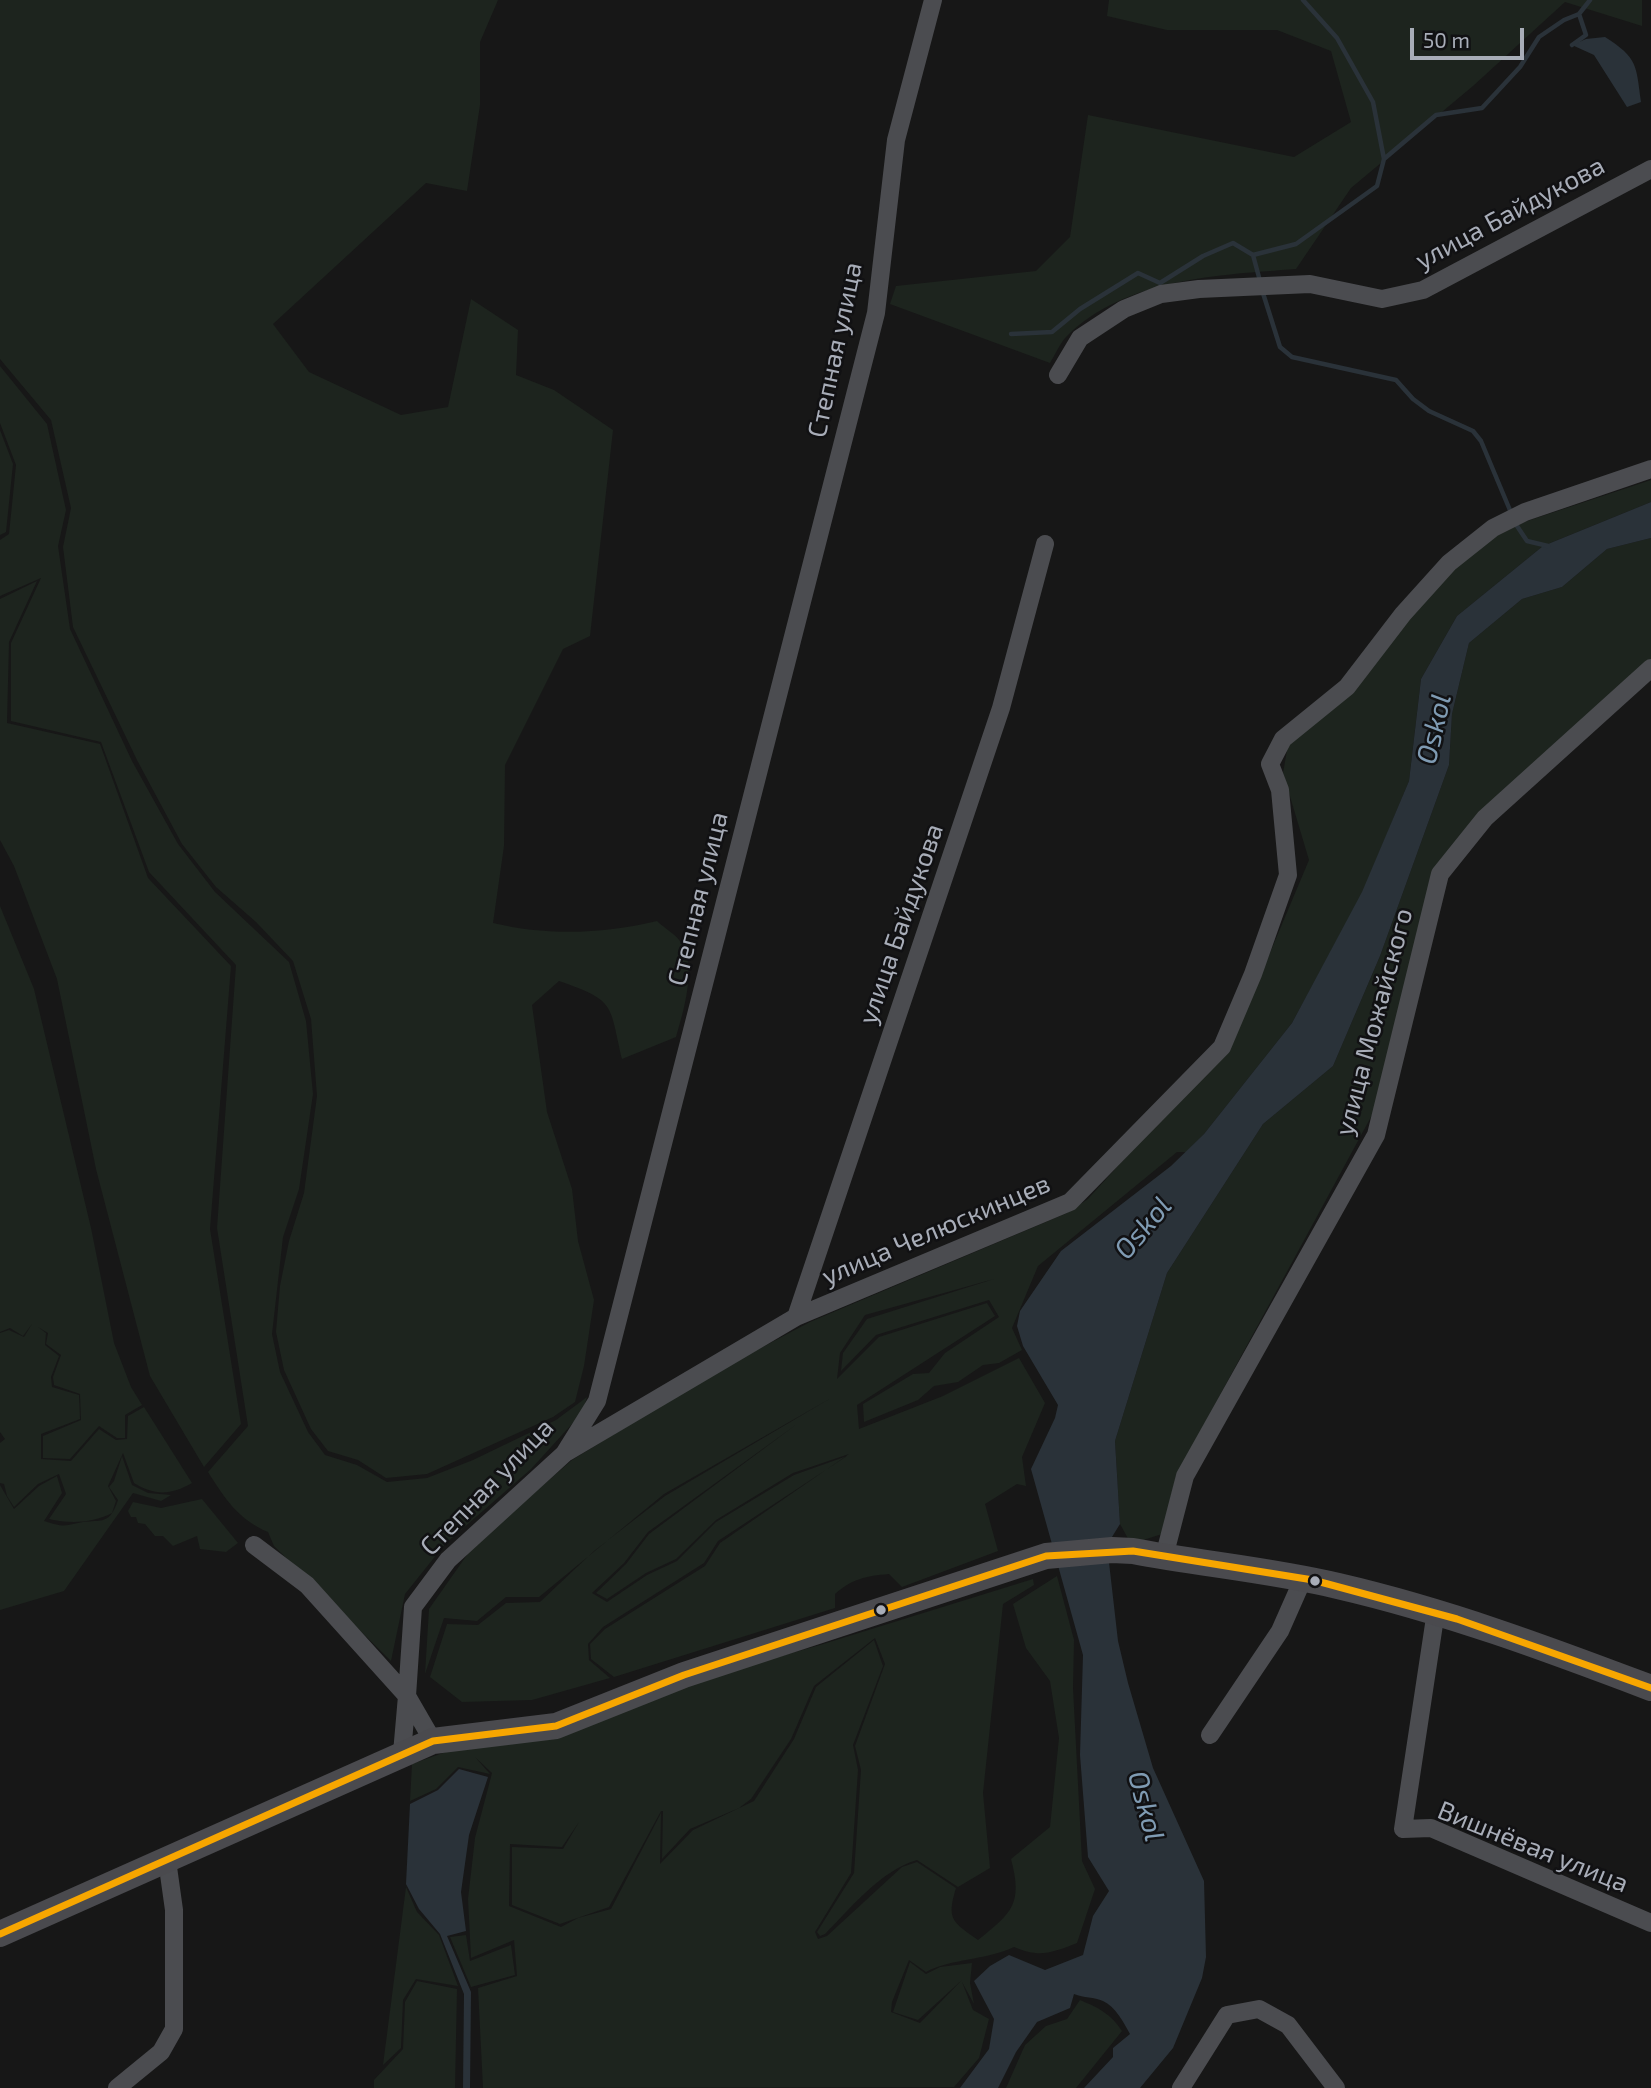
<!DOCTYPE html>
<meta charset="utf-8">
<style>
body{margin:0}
#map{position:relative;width:1651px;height:2088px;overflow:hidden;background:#171717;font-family:"Exo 2",sans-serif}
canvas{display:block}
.scale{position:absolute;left:1410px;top:28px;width:114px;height:32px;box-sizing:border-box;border:4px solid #a8adb8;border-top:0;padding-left:9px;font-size:21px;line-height:24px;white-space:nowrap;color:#a8adb8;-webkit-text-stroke:5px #111113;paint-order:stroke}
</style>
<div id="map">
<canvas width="1651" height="2088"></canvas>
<div class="scale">50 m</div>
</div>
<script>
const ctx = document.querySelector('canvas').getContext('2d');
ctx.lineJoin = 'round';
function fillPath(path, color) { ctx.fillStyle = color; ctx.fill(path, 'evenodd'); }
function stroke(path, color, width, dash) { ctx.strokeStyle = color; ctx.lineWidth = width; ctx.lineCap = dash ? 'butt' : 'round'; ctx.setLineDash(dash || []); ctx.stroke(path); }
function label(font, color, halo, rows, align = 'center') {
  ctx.font = font + ' "Exo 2",sans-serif'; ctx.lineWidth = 5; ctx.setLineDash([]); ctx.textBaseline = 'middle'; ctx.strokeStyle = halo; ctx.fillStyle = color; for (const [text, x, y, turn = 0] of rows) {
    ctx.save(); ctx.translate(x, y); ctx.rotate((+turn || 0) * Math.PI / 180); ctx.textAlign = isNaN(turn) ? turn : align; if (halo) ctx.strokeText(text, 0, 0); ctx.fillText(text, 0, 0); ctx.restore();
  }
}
fillPath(new Path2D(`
 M0,0H498L480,42V105L467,191L426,183L273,324L309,372L401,415L448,407L471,299L518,330L516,375L554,390L613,430L590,636L563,649L505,765L504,846L493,923C548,936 602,934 657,921C664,928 677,935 682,944C697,968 683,1013 676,1037L622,1059C609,1003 616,1001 559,981L532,1005L547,1112L572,1189L578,1241L594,1300L584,1366L575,1402L553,1417L427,1474L386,1478L358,1460L328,1451L311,1429L284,1370L276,1332L280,1286L289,1241L304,1193L317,1096L311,1019L293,961L256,922L216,887L182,844L137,760L73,627L63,547L71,508L51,420L0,359Z
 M1109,0H1642V26L1565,2L1473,86L1351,188L1296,269C1219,275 1126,278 1067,336C1060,343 1055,355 1050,363L890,304L896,286L1036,271L1070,237L1088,115L1294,157L1351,122L1331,51L1277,30H1167L1107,16Z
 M0,366L47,424L66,510L58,546L70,629L132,761L178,844L215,892L289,962L306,1021L313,1094L299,1189L283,1237L272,1334L280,1372L308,1432L325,1455L357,1465L387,1482L427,1478L473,1460L556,1420L587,1397L582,1413L531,1469L445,1544L405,1594L391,1661L274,1546L268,1532C239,1520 225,1499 208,1472L248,1426L217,1228L236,965L149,872L101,742L11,721V643L41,578L0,596V540L9,534L16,465L0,423Z
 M0,430L13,464L6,532L0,535Z
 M1651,480V502L1543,546L1457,616L1421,679L1409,781L1363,892L1292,1023L1204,1134L1186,1152H1177L1038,1266L1012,1328L1022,1350L999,1363L983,1365L958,1382L934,1386L918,1400L864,1422L863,1404L913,1374L929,1373L945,1353L999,1317L989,1300L876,1335L841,1371L843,1353L867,1319L994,1279L865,1315L840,1353L837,1379L879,1337L987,1303L995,1316L857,1405L859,1429L943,1396L1019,1358L1045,1403L1022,1457L1026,1486L1017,1484L985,1504L998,1551L902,1587L889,1574C866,1576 852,1579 835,1594V1608L614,1677L591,1659L590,1644L605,1629L705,1566L720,1543L849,1454L793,1473L716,1520L676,1559L646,1573L607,1599L596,1593L626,1564L649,1534L797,1424L648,1532L624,1563L592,1593L607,1602L647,1575L677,1561L716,1522L794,1475L847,1456L718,1541L704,1563L603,1627L588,1644L589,1660L610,1678L532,1700L462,1702L430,1677L447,1624L478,1625L506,1603L540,1602L594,1551L665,1496L831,1398L664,1494L539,1597H506L477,1621L444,1618L425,1674L429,1609L474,1545L572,1460L719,1370L810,1322L1067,1213L1088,1199L1235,1036L1309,860L1283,773L1288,745L1456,567L1500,530Z
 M1651,538V662L1436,872L1378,1104L1176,1476L1162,1534L1131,1544L1120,1524L1115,1441L1167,1273L1263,1124L1333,1066L1380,956L1449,765L1452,714L1469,643L1522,599L1562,587L1607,549Z
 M37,581L9,642L7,723L100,744L148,878L231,966L210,1229L241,1424L204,1467L150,1376L96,1169L57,979L14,866L0,840V599Z
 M0,906L34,989L91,1228L114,1343L131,1387L142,1405L125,1415V1438H117L99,1426L70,1459L43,1458V1436L81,1420L80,1394L54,1385L53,1377L61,1355L46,1344L48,1333L38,1327L46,1333L45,1345L59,1356L51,1377L52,1387L79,1395L80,1419L41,1434V1459L71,1461L99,1429L116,1440L127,1439L128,1416L144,1407L192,1483C171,1495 155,1496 134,1483L123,1453L108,1486L116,1501L112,1513C93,1523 70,1524 49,1519L66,1494L59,1474L38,1484L14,1507L7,1496L4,1484L0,1483V1443L5,1439L0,1432V1333L9,1330L24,1337L32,1324L23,1336L10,1328L0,1332Z
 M122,1456L132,1485L148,1493L171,1495L161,1501L133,1493L64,1591L0,1610V1485L14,1509L39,1486L57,1476L62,1493L44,1521C61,1526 62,1527 78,1523C99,1518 109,1528 118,1500L109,1487L114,1481Z
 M202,1499L238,1543L226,1552L200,1549L197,1536L173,1546L163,1536H155L145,1524L138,1523L136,1517H131L128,1511L133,1502L161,1508Z
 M1057,1576L1074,1640L1073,1688L1082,1861L1095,1889L1077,1943C1051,1953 1040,1958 1014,1947C984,1961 952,1958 926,1972L909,1960L892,2002L891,2012L920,2023L962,1980L918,2020L893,2012L910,1962L926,1974L940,1967L972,1963L970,1983L974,2004L962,1982L973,2010L989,2019L979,2058L954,2087L483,2088L478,1988L517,1976L514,1940L471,1958L468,1899L475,1838L492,1773L475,1757L490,1774L458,1767L436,1789L410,1801L412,1764L457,1748L820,1645L1033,1579L1034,1585L1003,1604L983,1793L990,1868L958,1887L917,1860C880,1871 852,1907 825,1934L820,1936L817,1932L854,1873L861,1770L855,1746L885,1664L875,1638L814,1686L791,1739L751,1799L739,1808L690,1829L662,1859L663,1811H661L609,1907L560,1924L512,1905V1847L563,1849L579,1822L562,1847L510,1844L509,1906L561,1927L578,1918L611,1909L661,1813L660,1864L693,1830L754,1801L794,1739L816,1687L874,1640L883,1666L853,1745L858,1770L851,1873L815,1932L818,1939L827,1936L902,1867L917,1862L956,1888C946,1920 953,1922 978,1940C1012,1913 1023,1904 1011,1859L1050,1827L1059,1738L1050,1681L1026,1648L1013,1604Z
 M406,1887L417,1912L439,1935L458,1986L416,1979L403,2000L401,2048L383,2065Z
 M466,1935L470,1961L511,1945L515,1975L471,1987L450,1937Z
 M417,1981L457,1989L455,2088H374V2080L403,2049L405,2002Z
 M1080,2000C1099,2008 1111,2014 1122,2031L1076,2088H1006L1025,2045L1046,2026L1067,2019Z`), '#1d241e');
fillPath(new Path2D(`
 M1605,37C1638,58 1636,65 1641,102L1627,107L1594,55L1572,45L1586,39Z
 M1651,502V538L1607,549L1562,587L1522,599L1469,643L1452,714L1449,765L1380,956L1333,1066L1263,1124L1167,1273L1115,1441L1120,1524L1107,1545L1118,1641L1128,1683L1153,1768L1204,1881L1206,1957L1202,1978L1173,2048L1140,2088H1084L1113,2057V2048L1130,2034C1124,2023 1115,2006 1103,2001C1094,1997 1084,1998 1074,1994L1070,2008L1037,2022L1016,2052L998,2088H960L989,2049L994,2019L974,1981L990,1966L1009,1955L1045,1970L1083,1955L1093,1916L1109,1891L1088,1857L1080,1755L1083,1655L1031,1469L1055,1418L1058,1405L1023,1346L1017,1326L1020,1311L1061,1251L1171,1166L1204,1134L1292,1023L1362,892L1409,781L1421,679L1457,616L1543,546Z
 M459,1769L488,1777L469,1835L461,1892L466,1931L447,1936L471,1992L470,2088H463L464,1994L440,1934L419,1909L406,1884L410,1804L438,1790Z`), '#2a3239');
stroke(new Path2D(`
 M1579,14L1590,0
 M1384,159L1436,115L1482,108L1520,67L1539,37L1564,20L1579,14L1586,35L1572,45
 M1253,255L1296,244L1377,186L1384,159L1373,102L1337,38L1303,0
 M1262,290L1280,347L1292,357L1396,380L1413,399L1429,411L1473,431L1481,441L1512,515
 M1011,334L1052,332L1080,309L1138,273L1160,283L1203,256L1233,243L1253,255L1260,281
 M1515,523L1527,541L1548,546`), '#2a3239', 4.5);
stroke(new Path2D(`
 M1058,375L1080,338L1124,309L1161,294L1199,289L1310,284L1382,299L1423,290L1651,169
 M796,1317L1001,708L1045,544
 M567,1452L796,1317L1070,1202L1222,1047L1253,974L1288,875L1280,790L1270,764L1283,739L1347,687L1403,614L1449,563L1493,528L1525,512L1651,469
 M254,1545L307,1585L407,1696L402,1753
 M1164,1557L1185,1476L1376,1135L1440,874L1485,818L1651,668
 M1436,1611L1403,1829L1431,1828L1651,1923
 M1210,1735L1280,1631L1303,1579
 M433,1741L407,1696L413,1607L448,1560L564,1454L597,1401L876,313L896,140L933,0
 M117,2088L161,2052L174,2029V1910L167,1860
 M1181,2088L1227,2015L1259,2009L1288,2025L1336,2088`), '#4b4c50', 18);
stroke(new Path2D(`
 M0,1934L433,1741L556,1726L684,1675L1046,1556L1112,1550L1133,1551C1201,1564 1271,1570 1338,1586C1446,1611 1548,1649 1651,1688`), '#4a4a4e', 26);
stroke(new Path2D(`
 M0,1934L433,1741L556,1726L684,1675L1046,1556L1133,1551L1313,1580L1457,1619L1651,1688`), '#f7a600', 7);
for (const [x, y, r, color] of [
 [1315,1581,6,"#a8adb8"],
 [881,1610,6,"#a8adb8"]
]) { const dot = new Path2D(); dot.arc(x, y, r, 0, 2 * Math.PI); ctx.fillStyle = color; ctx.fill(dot); stroke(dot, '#111113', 2.5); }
label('26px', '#a8adb8', '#111113', [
 ["улица Байдукова",1510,213,-28],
 ["Степная улица",835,350,-78],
 ["Степная улица",698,899,-76],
 ["улица Байдукова",901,924,-71],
 ["улица Можайского",1374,1022,-75],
 ["улица Челюскинцев",936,1230,-23],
 ["Степная улица",487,1487,-46],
 ["Вишнёвая улица",1533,1847,22]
]);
label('italic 28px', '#7f9bb3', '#111113', [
 ["Oskol",1434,729,-77],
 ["Oskol",1143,1228,-50],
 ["Oskol",1146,1806,75]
]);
</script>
